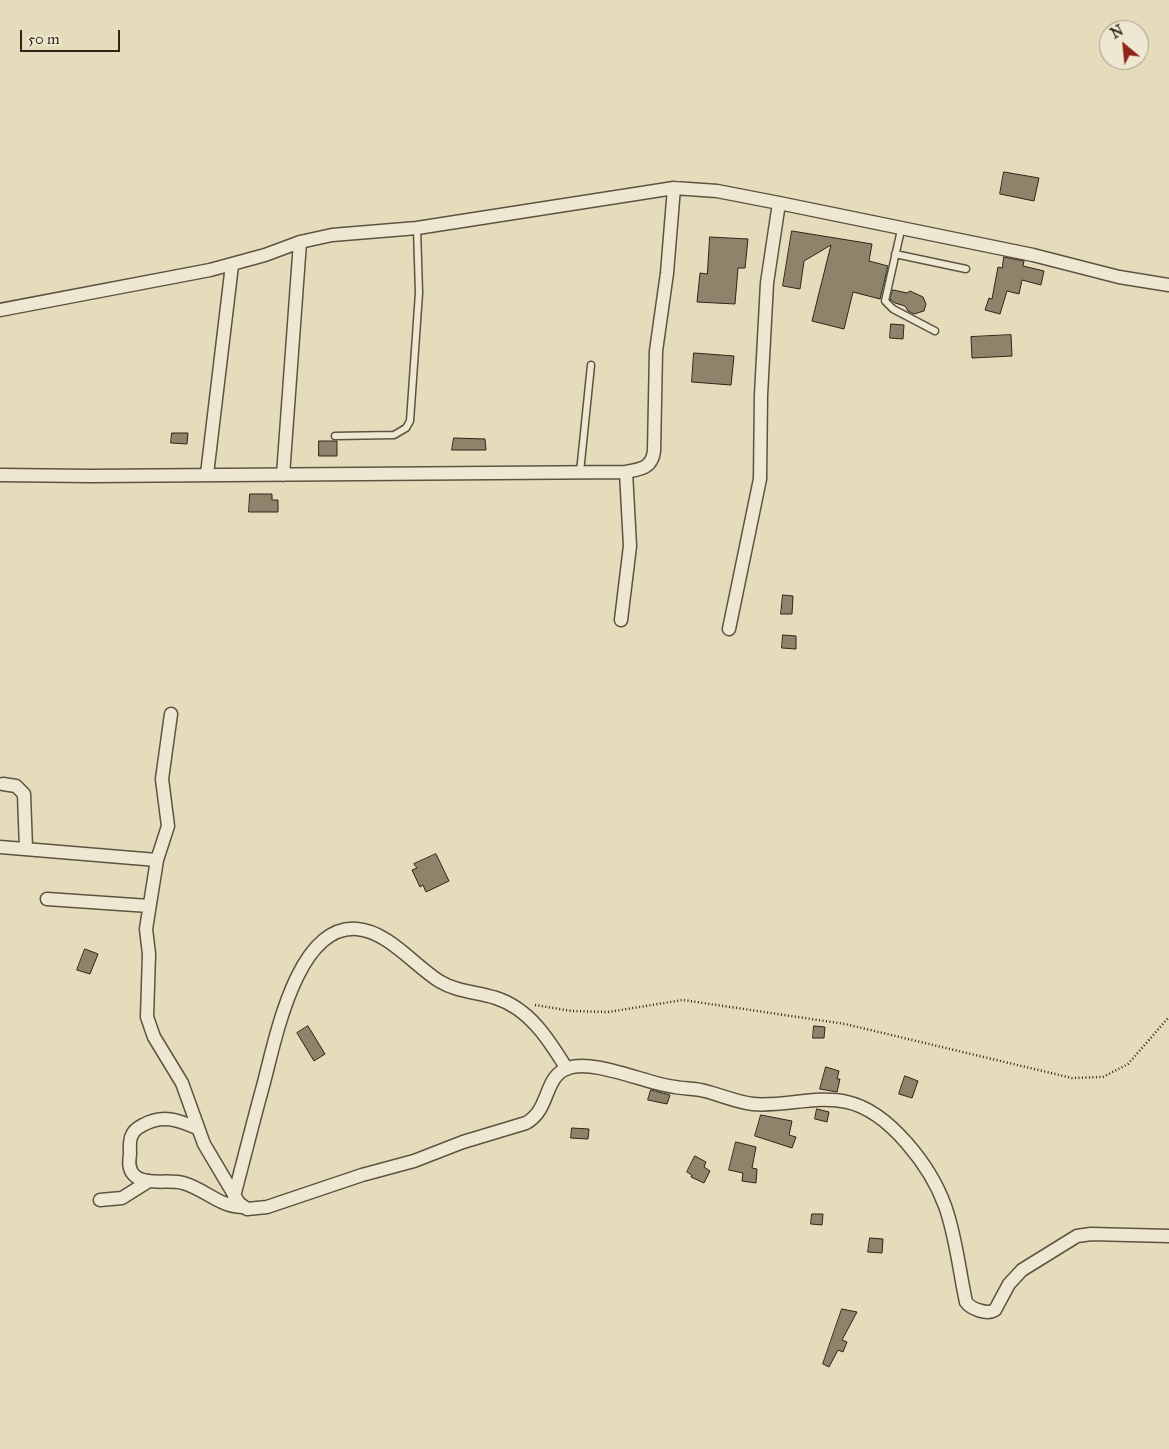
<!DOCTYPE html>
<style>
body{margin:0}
#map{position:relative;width:1169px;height:1449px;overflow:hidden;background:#e5dcbb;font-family:"IM FELL Great Primer",serif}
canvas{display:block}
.north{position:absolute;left:1099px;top:20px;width:50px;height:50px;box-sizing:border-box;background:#eee8d3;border:1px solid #a29a88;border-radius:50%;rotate:332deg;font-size:14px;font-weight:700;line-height:20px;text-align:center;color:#302517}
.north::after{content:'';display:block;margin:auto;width:18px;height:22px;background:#8f2418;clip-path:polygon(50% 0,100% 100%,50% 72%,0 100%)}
.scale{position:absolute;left:20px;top:30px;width:100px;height:22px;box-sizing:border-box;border:2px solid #302517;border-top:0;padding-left:6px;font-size:15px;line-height:18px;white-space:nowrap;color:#302517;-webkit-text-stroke:4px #eee8d3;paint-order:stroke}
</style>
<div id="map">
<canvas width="1169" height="1449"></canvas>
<div class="north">N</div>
<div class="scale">50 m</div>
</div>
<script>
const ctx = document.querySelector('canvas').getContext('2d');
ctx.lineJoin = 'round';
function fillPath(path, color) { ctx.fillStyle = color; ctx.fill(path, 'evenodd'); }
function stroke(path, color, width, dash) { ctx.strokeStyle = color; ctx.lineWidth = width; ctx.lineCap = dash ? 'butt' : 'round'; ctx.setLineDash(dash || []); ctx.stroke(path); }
const building = new Path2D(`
 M1004,172L1039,178L1034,201L1000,194Z
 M792,231L872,244L869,261L888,266L880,299L853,292L844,329L812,321L831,245L804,261L800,289L783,286Z
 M710,237L748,239L745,268H738L735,304L697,302L700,273L707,274Z
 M1004,257L1024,261L1023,266L1044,271L1041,285L1022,280L1019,294L1007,291L1000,314L985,310L989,298L992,299L998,267L1002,268Z
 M893,290L907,293L910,291L923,297L926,304L924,311L914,314L908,311L905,306L895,303L890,299Z
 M891,324L904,325L903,339L890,338Z
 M1011,335L1012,356L972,358L971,337Z
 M694,353L734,356L731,385L692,382Z
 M172,433H188L187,444L171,443Z
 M454,438L485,439L486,450H452Z
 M319,441H337V456H319Z
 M250,494H272V500H278V512H249Z
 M783,595L793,596L792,614H781Z
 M783,635L796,636V649L782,648Z
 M436,854L449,881L426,892L423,885L420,887L412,870L417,868L414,864Z
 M85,949L98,954L90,974L77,970Z
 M308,1026L325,1054L314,1061L297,1033Z
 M814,1026L825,1027L824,1038H813Z
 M826,1067L839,1071L837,1079H840L837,1092L820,1089Z
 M905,1076L918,1081L912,1098L899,1094Z
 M651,1090L670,1095L667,1104L648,1100Z
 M817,1109L829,1112L827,1122L815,1119Z
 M761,1115L792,1121L789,1135L796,1137L792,1148L755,1136Z
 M572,1128L589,1129L588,1139L571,1138Z
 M736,1142L756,1147L752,1168L757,1169L756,1183L742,1181L743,1173L729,1170Z
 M695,1156L706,1162L704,1167L710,1171L704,1183L691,1177L692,1175L687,1172Z
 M812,1214H823L822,1225L811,1224Z
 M870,1238L883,1239L882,1253L868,1252Z
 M842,1309L857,1312L842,1340L847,1342L843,1352L838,1350L829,1367L823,1364Z`);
fillPath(building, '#8e846c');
stroke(building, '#302517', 1);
const service = new Path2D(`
 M901,230L885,301L893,309L935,331
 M895,254L966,269
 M335,436L394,435L406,428L410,421L419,293L417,228
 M580,472L591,365`);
const minor = new Path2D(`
 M0,310L210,270L265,255L300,242L332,235L417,228L674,188L717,191L779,203L1033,255L1119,277L1169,285
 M207,474L232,265
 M0,475L91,476L626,472C641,469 652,468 654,451L656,351L667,273L674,188
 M283,475L300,242
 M621,620L630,546L626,472
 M729,629L760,479L761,395L767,283L779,203
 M171,714L162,779L168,826L157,860L146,929L149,954L147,1017L154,1037L182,1083L204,1144L239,1203L247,1209L267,1207L362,1175L414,1161L463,1142L526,1123C551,1109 543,1077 568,1068C595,1059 647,1084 675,1087C685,1089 695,1088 705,1091C721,1095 736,1102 753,1104C783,1107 817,1095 847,1102C889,1111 931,1167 945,1206C956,1236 959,1270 966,1302C971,1309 987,1315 995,1310L1009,1284L1022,1270L1077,1236L1091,1234L1169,1236
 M3,784L16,786L24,794L26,849
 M0,847L157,860
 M47,899L149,906
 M197,1128C178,1120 163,1114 143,1125C139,1127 134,1130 132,1135C129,1140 130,1148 130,1154C129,1161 128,1169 134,1175C145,1186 169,1179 183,1183C205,1189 218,1206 242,1207
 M234,1196C244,1159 253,1122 263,1086C275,1042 296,924 357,929C387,931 414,965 439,981C457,992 477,992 496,998C530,1009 549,1040 567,1069
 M100,1200L122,1198L149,1181`);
stroke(service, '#5d5340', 9);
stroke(minor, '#5d5340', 15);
stroke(new Path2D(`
 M535,1005L572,1011L608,1012L683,1000L845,1024L1072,1078L1103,1077L1128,1064L1169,1017`), '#302517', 2.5, [1, 2.5]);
stroke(service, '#eee8d3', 6);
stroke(minor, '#eee8d3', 12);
</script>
